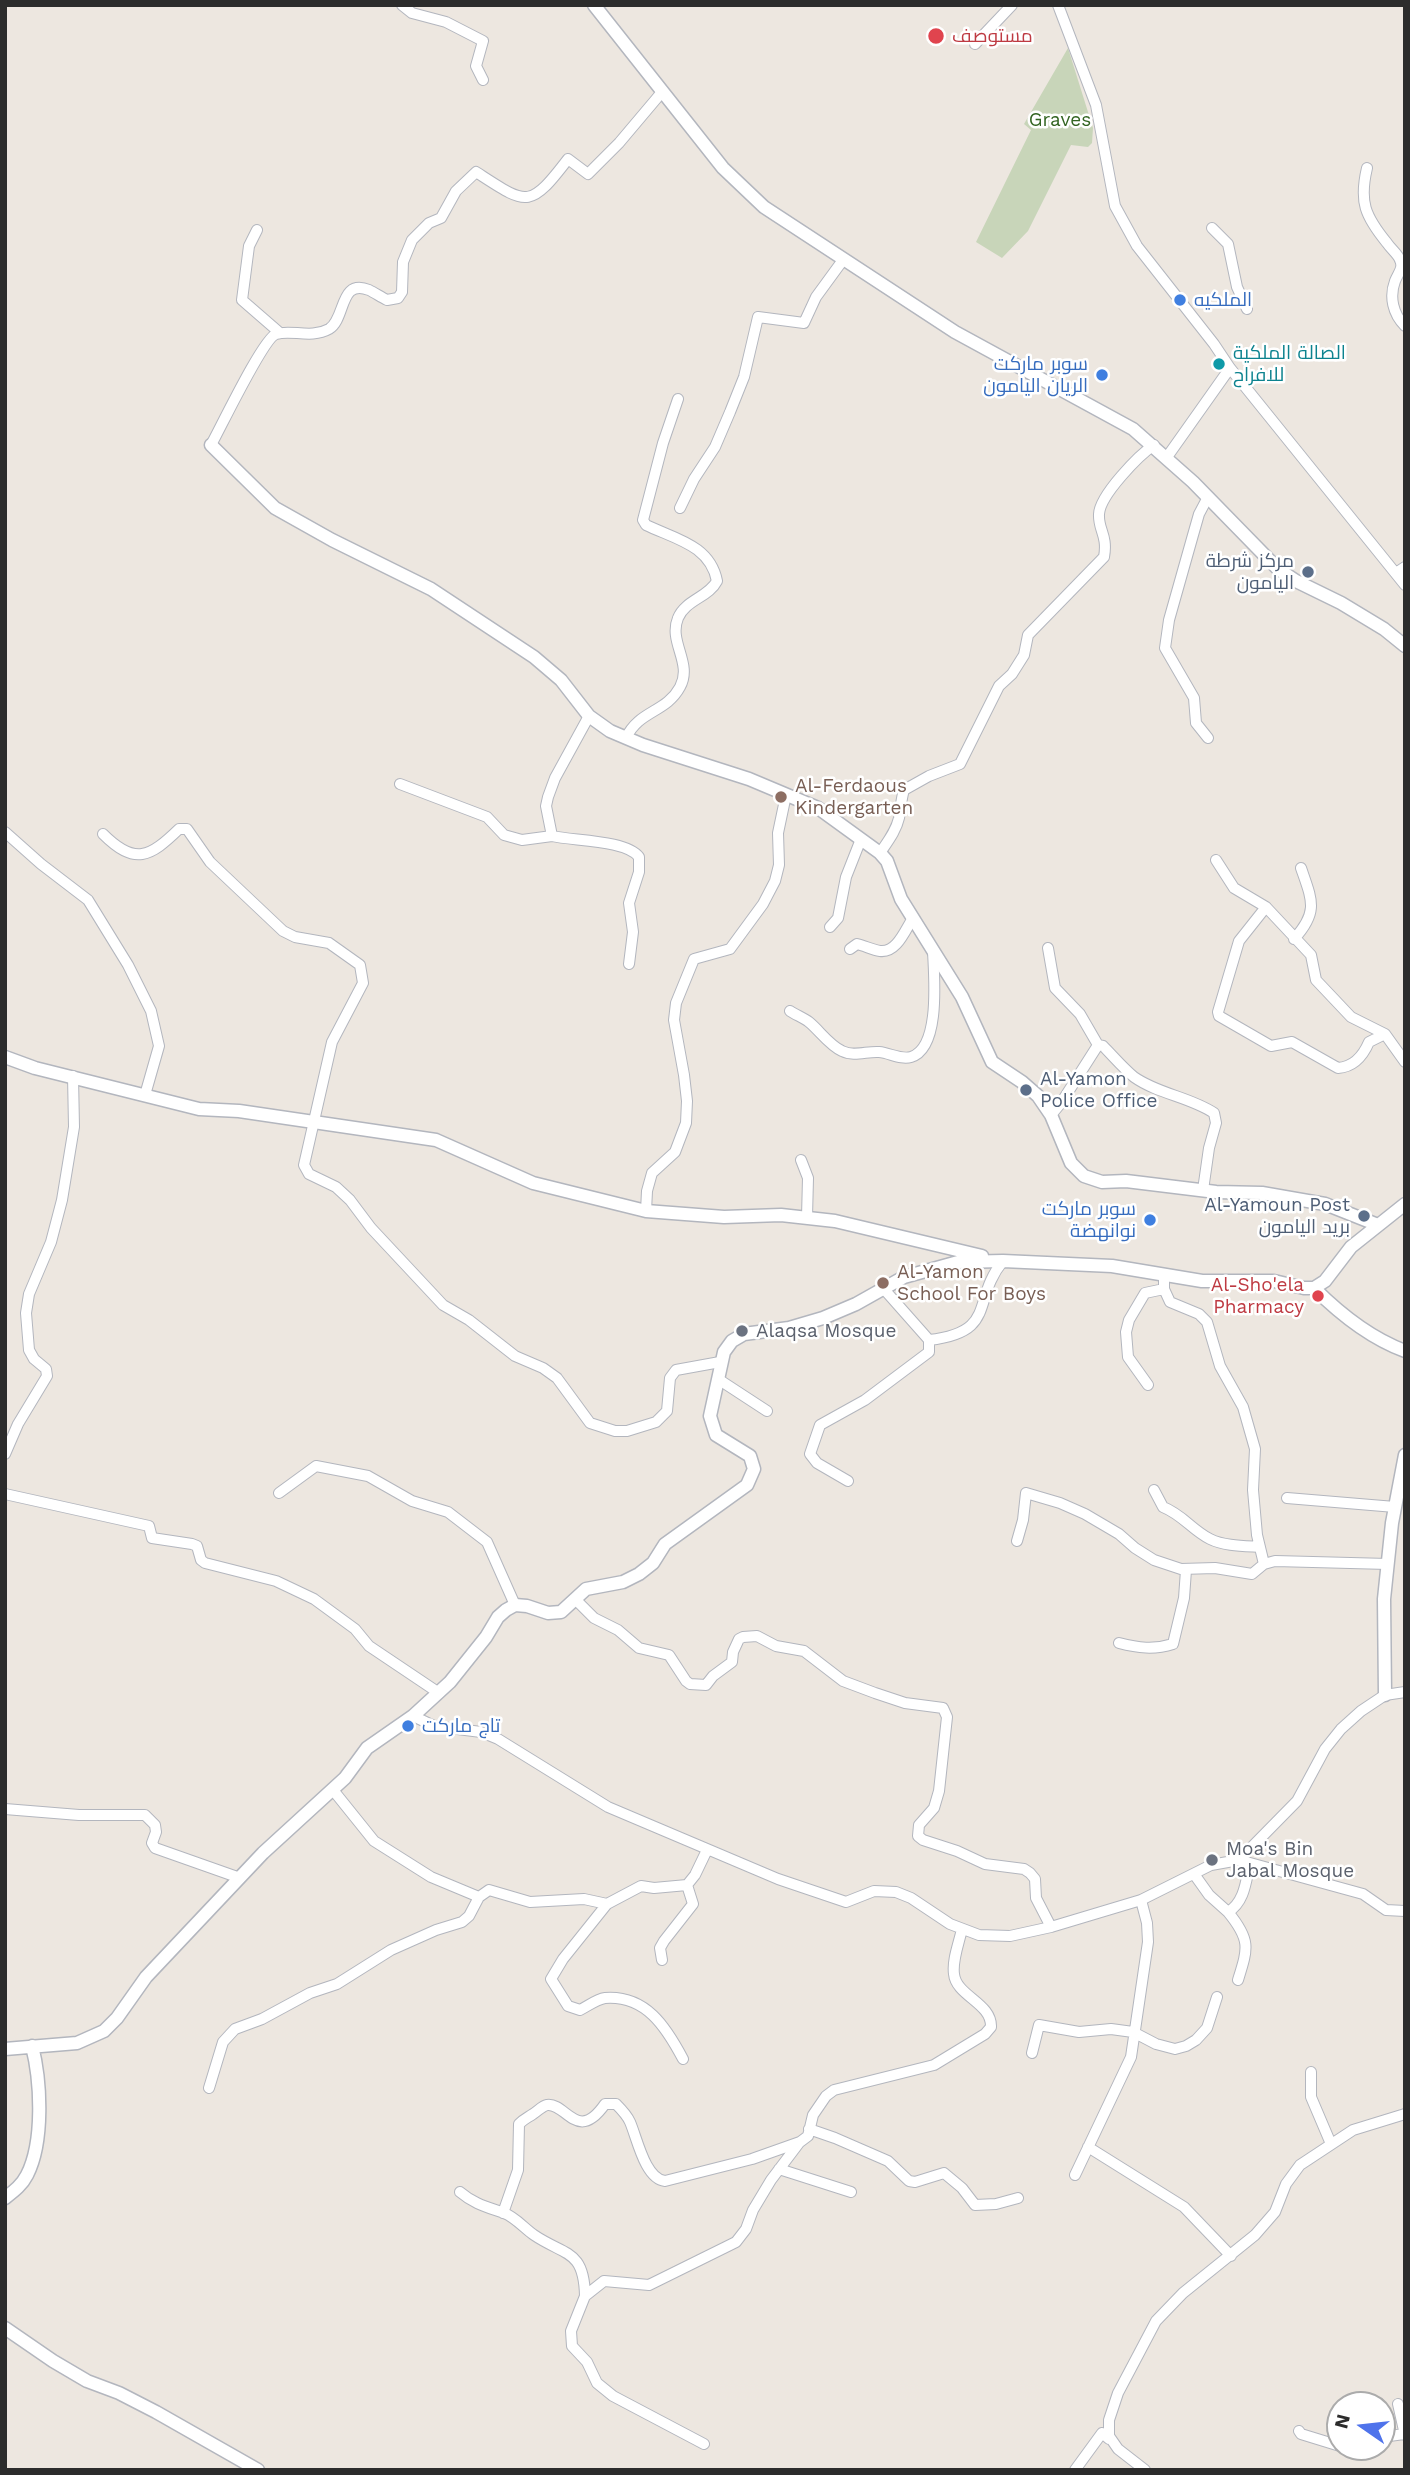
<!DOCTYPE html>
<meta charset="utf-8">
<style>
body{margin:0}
#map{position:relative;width:1410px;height:2475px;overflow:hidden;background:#ede7e0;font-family:"Work Sans",sans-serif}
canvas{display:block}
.frame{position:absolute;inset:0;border:7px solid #2c2c2c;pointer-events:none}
.north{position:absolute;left:1326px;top:2391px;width:70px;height:70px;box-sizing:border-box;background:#fff;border:2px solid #ababab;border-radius:50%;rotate:284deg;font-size:19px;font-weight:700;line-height:28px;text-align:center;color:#2c2c2c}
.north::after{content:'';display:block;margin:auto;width:24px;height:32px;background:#4f73eb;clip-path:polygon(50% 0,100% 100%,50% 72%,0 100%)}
</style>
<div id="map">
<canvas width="1410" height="2475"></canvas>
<div class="frame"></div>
<div class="north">N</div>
</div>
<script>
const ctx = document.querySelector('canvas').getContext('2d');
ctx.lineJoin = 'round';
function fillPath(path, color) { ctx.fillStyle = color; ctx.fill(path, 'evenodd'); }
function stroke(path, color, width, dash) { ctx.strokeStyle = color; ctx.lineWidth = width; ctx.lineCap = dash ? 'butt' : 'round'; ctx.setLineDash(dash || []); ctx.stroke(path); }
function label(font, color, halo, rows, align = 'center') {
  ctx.font = font + ' "Work Sans",Cairo,sans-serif'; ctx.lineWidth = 5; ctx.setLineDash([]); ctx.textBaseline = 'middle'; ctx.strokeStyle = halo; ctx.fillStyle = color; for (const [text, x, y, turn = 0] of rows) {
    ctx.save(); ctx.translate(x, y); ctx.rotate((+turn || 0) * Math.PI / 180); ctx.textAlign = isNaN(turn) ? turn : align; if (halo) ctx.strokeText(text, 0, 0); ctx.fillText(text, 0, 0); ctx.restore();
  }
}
fillPath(new Path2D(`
 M1068,48L1093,128L1092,143L1088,147L1071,145L1028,231L1002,258L976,242L1031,130L1024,124Z`), '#c8d5b9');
const minor = new Path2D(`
 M402,5L412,13L446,22L483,41L476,66L483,80
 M1058,5L1096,105L1115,206L1137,246L1214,344L1230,368L1405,585
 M975,44L1012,5
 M1367,168C1359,202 1365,216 1387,243C1391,249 1398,254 1400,260C1404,268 1398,273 1395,281C1389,297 1393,314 1405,326
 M1212,228L1228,244L1237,287L1247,309
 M257,230L249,246L242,300L280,333
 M211,445C221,427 263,339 276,334C291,329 311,339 329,329C346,319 339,278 369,290C375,293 381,297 387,300L398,298L402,292L403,262L412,240L429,223L441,218L456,191L476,172C527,205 529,210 568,159L588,174L619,143L662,92
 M1167,457L1230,368
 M1208,497L1199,514L1193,535L1169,620L1165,648L1194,698L1196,723L1208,738
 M680,508L694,479L715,447L730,412L744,377L758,317L804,323L816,297L843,260
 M1396,573L1405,567
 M589,716L555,778L548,797L546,806L552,836C574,841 626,840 639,857V872L629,903L633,932L629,964
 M626,738C639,710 666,713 680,687C693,663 668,642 678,618C685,600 709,597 717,581C710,545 675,539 646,525L643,520L663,443L678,399
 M400,784L487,817L504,835L522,840L552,836
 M5,832L41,864L88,900L128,965L151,1011L159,1046L145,1095
 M103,834C135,866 150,857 179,829H187L210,862L283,931L295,937L329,943L360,965L363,983L332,1042L304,1165L309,1174L336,1187L350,1200L371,1228L443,1305L469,1320L515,1356L543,1368L557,1378L590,1423L615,1431H627L656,1422L667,1411L670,1378L676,1370L720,1362
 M880,853C888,841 896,831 899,818C901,808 901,799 904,790L929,776L960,764L999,686L1012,674L1024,655L1028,635L1104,557C1108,535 1098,530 1099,514C1100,495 1139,455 1154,445
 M1216,860L1234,888L1266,907
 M830,927L838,918L846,877L861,839
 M1294,939C1319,912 1312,900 1301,868
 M1048,948L1055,988L1080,1014L1098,1045
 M850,949L857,944C865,946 873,950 880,951C897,953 905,930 913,918
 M790,1011C796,1015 804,1018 809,1022C820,1031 829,1045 842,1051C854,1057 867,1051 879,1052C890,1053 901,1060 911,1057C941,1048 934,976 933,951
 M1385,1034L1369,1042C1363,1056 1353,1067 1338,1068L1292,1042L1271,1046L1219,1016L1218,1012L1239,941L1266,907L1311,955L1316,980L1351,1017L1385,1034L1405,1062
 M1051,1115L1061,1103L1098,1045L1103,1046C1113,1056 1123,1068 1134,1077C1158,1094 1190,1097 1214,1113L1216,1123L1209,1148L1203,1190
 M801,1160L808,1178L807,1217
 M646,1211L647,1191L652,1173L675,1152L686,1123L687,1101L684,1075L674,1020L676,1003L694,959L730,949L763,904L775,881L779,865L778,833L786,795
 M1164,1274V1289L1170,1302L1199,1314L1207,1322L1220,1366L1243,1407L1255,1449L1253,1490L1257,1535L1264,1564
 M929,1340C998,1332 971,1300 1003,1261
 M718,1379L767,1411
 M1148,1385L1128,1357L1126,1332L1129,1320L1145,1293L1164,1289
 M5,1454L18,1424L47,1376L46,1369L34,1359L29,1350L26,1313L29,1294L51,1242L62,1200L74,1127L73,1076
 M848,1481L817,1463L810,1454L820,1425L865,1400L929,1352V1340L883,1288
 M1154,1490L1163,1507C1183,1515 1192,1530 1210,1539C1224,1546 1244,1546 1260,1547
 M279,1493L316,1466L368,1476L412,1501L448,1512L487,1542L515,1605
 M5,1494L149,1526L152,1538L192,1544L197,1546L201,1560L205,1563L276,1581L314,1599L355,1629L369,1646L439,1693
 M1287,1498L1395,1507
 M1017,1541L1023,1520L1026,1493L1060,1503L1085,1514L1119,1534L1135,1548L1154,1560L1181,1569L1215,1568L1252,1574L1264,1564L1275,1561L1388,1564
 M575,1599L594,1618L618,1630L639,1648L669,1655L686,1681L690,1684L706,1685L713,1676L732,1662L733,1652L739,1639L743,1637L757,1636L776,1646L804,1651L843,1681L875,1693L905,1703L943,1708L947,1717L939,1791L934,1808L919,1825L918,1836L923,1840L957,1851L985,1864L1024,1869L1030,1873L1035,1879L1036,1898L1051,1927
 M1119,1643C1138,1648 1154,1650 1173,1644L1184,1598L1186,1570
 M413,1716L434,1726L481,1732L498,1739L608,1807L778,1879L846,1902L874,1891L896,1892L911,1898L950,1924L979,1935L1010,1936L1051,1927L1141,1900L1211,1865L1239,1860L1363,1894L1386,1910L1405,1911
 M333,1790L374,1841L431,1877L479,1897
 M5,1809L79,1815H145L155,1825L156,1832L152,1843L155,1848L240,1878
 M1239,1860L1297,1801L1325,1749L1341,1729L1361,1711L1385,1695L1405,1692
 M1194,1874L1209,1895L1228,1912C1245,1902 1246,1880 1250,1863
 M607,1904L563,1959L551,1979L568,2006L580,2010C588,2006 597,1999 605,1998C646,1995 666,2027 683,2059
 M1228,1912C1251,1940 1248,1948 1238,1980
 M662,1960L660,1948L664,1941L693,1904L687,1885
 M1032,2053L1039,2025L1079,2032L1111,2029L1133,2032L1156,2044L1175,2049L1186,2046L1196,2040L1207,2028L1217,1997
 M1311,2072V2097L1331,2144
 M209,2088L223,2042L235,2029L262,2019L310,1993L337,1984L391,1950L436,1930L462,1922L469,1916L479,1897L489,1890L530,1902L584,1899L607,1904L641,1886L654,1888L687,1885L695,1875L707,1850
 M809,2129L835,2138L888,2161L909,2181L915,2182L944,2173L962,2188L975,2205L996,2204L1018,2198
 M1088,2147L1184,2207L1231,2256
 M779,2169L851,2192
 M1075,2175L1131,2057L1148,1942L1147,1923L1141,1900
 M460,2192C474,2204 487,2207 504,2213C515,2217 524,2228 534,2235C565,2256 584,2249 585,2296
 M503,2213L518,2170L519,2124C524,2119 527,2118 533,2114C538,2111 542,2106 547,2105C566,2102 577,2144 605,2104H616C621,2109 627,2115 630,2122C637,2138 645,2179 665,2181L752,2159L800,2142L808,2136L813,2115L826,2096L834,2090L934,2065L985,2034L991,2027C992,2003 956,1996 954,1974C952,1960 959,1943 962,1929
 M1398,2404L1405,2435
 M1299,2431L1301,2434L1340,2446
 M1109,2436L1118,2449L1145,2470
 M1382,2437L1404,2434
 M704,2444L613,2396L597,2383L587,2362L572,2346L571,2331L585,2296L604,2281L649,2285L736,2242L746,2229L753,2210L771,2180L799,2143
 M1075,2470L1102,2433L1109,2439V2420L1118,2393L1156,2321L1183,2293L1255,2235L1275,2212L1286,2184L1300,2165L1353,2130L1405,2114`);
const tertiary = new Path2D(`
 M594,5L723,168L764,207L955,332L1133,429L1193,482L1278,569L1296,581L1341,603L1384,629L1405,646
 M211,445L275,508L332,540L431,589L534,657L561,680L589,716L610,731L643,745L749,779L818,808L880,853L887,861L901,899L962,997L992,1062L1022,1082L1038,1096L1051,1115L1071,1163L1084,1176L1102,1182L1126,1181L1216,1192L1262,1193L1325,1204L1378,1225
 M5,1057L35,1068L199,1109L239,1111L436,1140L533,1183L646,1211L724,1217L781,1215L835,1221L982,1256
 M1314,1288C1340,1314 1370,1338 1405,1351
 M1385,1695L1384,1599L1392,1523L1405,1455
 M5,2049L77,2043L104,2031L117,2018L146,1977L263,1853L345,1778L367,1748L413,1716L450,1682L486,1637L498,1617L506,1610L515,1605L527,1606L548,1613L561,1612L586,1589L623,1582L639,1574L653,1563L665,1544L747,1485L754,1469L750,1456L716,1435L710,1416L724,1352L732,1341L744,1334L789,1328L823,1318L856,1304L904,1277L958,1262L1003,1261L1112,1266L1202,1281H1274L1304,1288H1314L1325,1281L1351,1247L1405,1204
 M5,2198C14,2191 22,2185 27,2175C44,2142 41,2081 32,2046
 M5,2328L53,2361L87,2381L119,2393L156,2412L258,2470`);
stroke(minor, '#b3b6be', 12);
stroke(tertiary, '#b3b6be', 15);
stroke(minor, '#fff', 10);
stroke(tertiary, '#fff', 12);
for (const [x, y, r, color] of [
 [936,36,9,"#e0444e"],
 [1180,300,7,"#3f7fe0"],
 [1219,364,7,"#0f9aa8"],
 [1102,375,7,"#3f7fe0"],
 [1308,572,7,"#5c6f8a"],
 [781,797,7,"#8d6e63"],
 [1026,1090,7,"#5c6f8a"],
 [1364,1216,7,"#5c6f8a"],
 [1150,1220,7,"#3f7fe0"],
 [883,1283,7,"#8d6e63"],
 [1318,1296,7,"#e0444e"],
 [742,1331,7,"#6b7280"],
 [408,1726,7,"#3f7fe0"],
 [1212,1860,7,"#6b7280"]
]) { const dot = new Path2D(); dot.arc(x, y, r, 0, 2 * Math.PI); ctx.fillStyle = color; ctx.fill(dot); stroke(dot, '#fff', 2.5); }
label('19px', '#be3a42', '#fff', [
 ["مستوصف",952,36],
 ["Al-Sho'ela",1304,1285,"right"],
 ["Pharmacy",1304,1307,"right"]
], 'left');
label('19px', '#326421', '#fff', [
 ["Graves",1060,120]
]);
label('19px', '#366cbe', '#fff', [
 ["الملكيه",1194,300],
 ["سوبر ماركت",1088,364,"right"],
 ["الريان اليامون",1088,386,"right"],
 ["سوبر ماركت",1136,1209,"right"],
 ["نوانهضة",1136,1231,"right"],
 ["تاج ماركت",422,1726]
], 'left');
label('19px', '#0d838f', '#fff', [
 ["الصالة الملكية",1233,353],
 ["للافراح",1233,375]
], 'left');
label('19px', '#4e5e75', '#fff', [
 ["مركز شرطة",1294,561],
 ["اليامون",1294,583],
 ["Al-Yamon",1040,1079,"left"],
 ["Police Office",1040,1101,"left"],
 ["Al-Yamoun Post",1350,1205],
 ["بريد اليامون",1350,1227]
], 'right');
label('19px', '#785e54', '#fff', [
 ["Al-Ferdaous",795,786],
 ["Kindergarten",795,808],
 ["Al-Yamon",897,1272],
 ["School For Boys",897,1294]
], 'left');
label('19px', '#5b616d', '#fff', [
 ["Alaqsa Mosque",756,1331],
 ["Moa's Bin",1226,1849],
 ["Jabal Mosque",1226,1871]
], 'left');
</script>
